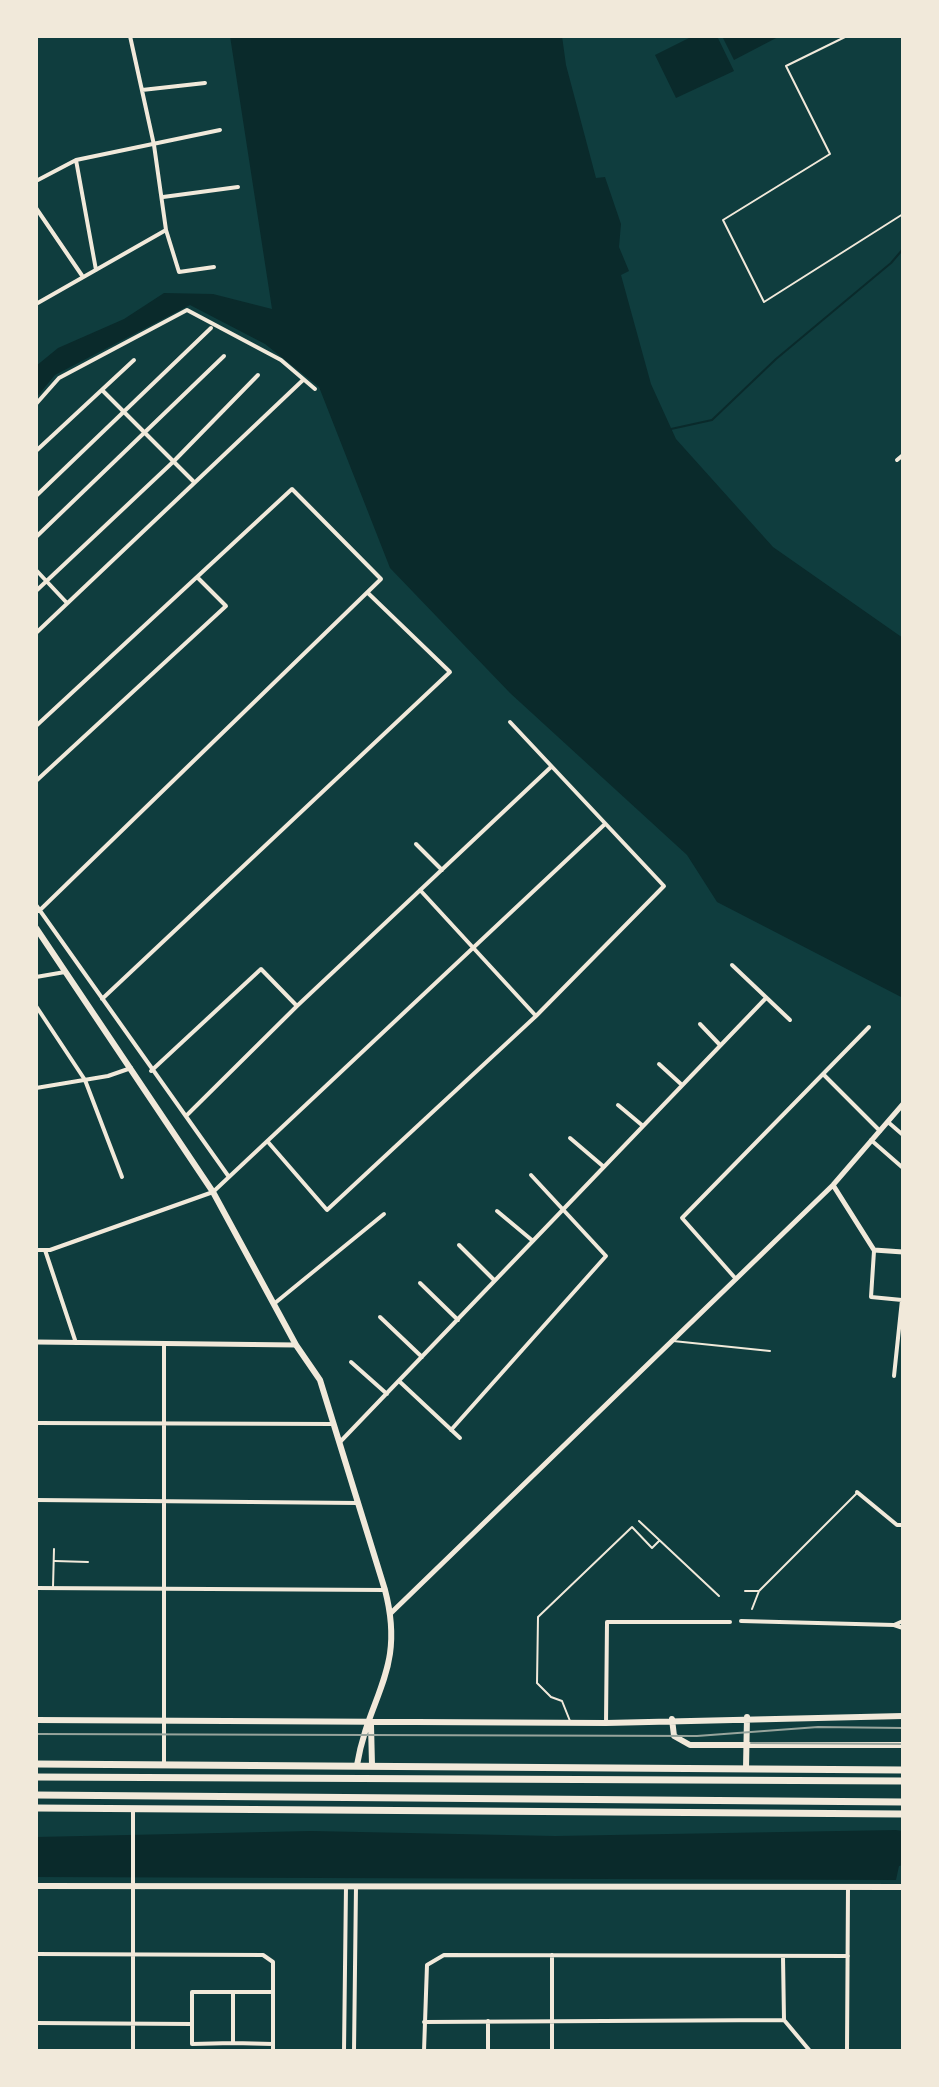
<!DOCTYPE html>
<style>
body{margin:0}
#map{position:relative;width:939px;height:2087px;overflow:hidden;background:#0f3d3e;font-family:"Noto Sans",sans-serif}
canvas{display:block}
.frame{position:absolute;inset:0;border:38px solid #f1e9da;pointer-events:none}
</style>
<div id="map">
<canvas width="939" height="2087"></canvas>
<div class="frame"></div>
</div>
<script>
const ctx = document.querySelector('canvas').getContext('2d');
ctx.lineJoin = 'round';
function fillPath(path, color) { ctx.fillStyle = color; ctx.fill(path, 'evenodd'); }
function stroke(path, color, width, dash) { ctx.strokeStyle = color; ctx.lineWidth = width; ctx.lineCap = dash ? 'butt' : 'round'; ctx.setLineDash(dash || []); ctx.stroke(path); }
fillPath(new Path2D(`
 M230,36H562L566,65L596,178L605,177L621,224L619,247L629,271L621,275L651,384L676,439L773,547L903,638V998L717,902L687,855L510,693L390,568L319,387L265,344L190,305L55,375L36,398V366L58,348L124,319L164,293L213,294L272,309Z
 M693,36H717L734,71L676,98L655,55Z
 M722,36H780L734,60Z
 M896,1830L903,1831V1865L899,1866L896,1880L36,1877V1837L311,1831L555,1836Z`), '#0a2a2b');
stroke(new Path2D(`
 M671,429L712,420L776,359L891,263L903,249`), '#0a2a2b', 2);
stroke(new Path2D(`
 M847,36L786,66L830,154L723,220L764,302L903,214
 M673,1341L770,1351
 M639,1521L719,1596
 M55,1561L88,1562
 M53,1587L54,1549
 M745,1591H759L752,1609
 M759,1591L857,1493
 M570,1721L562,1701L551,1697L537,1683L538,1617L632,1527L652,1548L659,1541`), '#f1e9da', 2);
stroke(new Path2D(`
 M130,36L154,145L166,230L179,272L214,267
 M142,90L205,83
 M76,160L96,270
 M36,181L76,160L220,130
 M163,197L238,187
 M36,208L83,277
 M36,304L166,230
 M102,390L193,481
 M36,404L59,378L187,310L281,360L315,389
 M36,451L134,360
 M897,460L903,455
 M36,496L211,328
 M36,537L224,356
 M36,570L67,603
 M36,591L174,461L258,375
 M36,633L303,380
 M36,726L292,489L381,579L39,911
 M36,781L226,606L198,578
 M416,844L442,870
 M420,890L536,1016
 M36,905L229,1177
 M732,965L790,1020
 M36,977L65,972
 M102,999L450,672L369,594
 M36,1006L85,1080L122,1177
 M700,1024L720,1045
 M659,1064L682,1085
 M151,1071L261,969L297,1006
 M823,1074L880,1131
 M36,1088L108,1076L131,1068
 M618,1105L643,1126
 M186,1116L297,1006L551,767
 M888,1122L903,1135
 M570,1138L604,1167
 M871,1140L903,1168
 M268,1142L327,1210L536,1016L664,886L510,722
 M497,1211L533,1241
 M459,1245L494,1280
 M36,1250H50L213,1192L605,824
 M45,1250L76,1343
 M874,1251L871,1297L902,1300L894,1376
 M736,1279L682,1218L869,1027
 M420,1283L458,1320
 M275,1303L384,1214
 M380,1317L422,1357
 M164,1344V1765
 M351,1362L387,1394
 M399,1381L460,1438
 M36,1423L334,1424
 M451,1430L606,1256L531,1175
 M340,1442L766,998
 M857,1492L897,1525H903
 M36,1500L358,1503
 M36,1588L385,1590
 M741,1621L894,1625
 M903,1621L894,1625L903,1628
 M606,1723L607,1622H730
 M133,1808V2051
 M36,1954L263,1955L273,1962V2051
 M552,1955V2051
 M783,1957L784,2020L810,2051
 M192,1992H233V2043L192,2044Z
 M233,1992H273
 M424,2022L784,2020
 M36,2023L192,2024
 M233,2043L273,2044
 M344,2051L346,1886
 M354,2051L356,1886
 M424,2051L427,1965L444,1955L848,1956
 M488,2051V2021
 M847,2051L848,1887`), '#f1e9da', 4);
stroke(new Path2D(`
 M833,1185L874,1250L903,1252
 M36,1342L296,1345
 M391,1613L833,1185L903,1104`), '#f1e9da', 5);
stroke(new Path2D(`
 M36,928L213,1192L296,1345L320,1380L385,1590C406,1670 369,1694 357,1765
 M672,1719L674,1736L690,1745H903
 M36,1720L606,1723L903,1716
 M371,1725L372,1765
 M746,1768L747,1717
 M36,1886L903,1887`), '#f1e9da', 6);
stroke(new Path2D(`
 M36,1764L903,1770
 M36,1777L903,1781
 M36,1795L903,1802
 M36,1808L903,1814`), '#f1e9da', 7);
stroke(new Path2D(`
 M36,1734L697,1736L818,1727L903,1728
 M751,1743L903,1744`), '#97a49c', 2);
</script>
